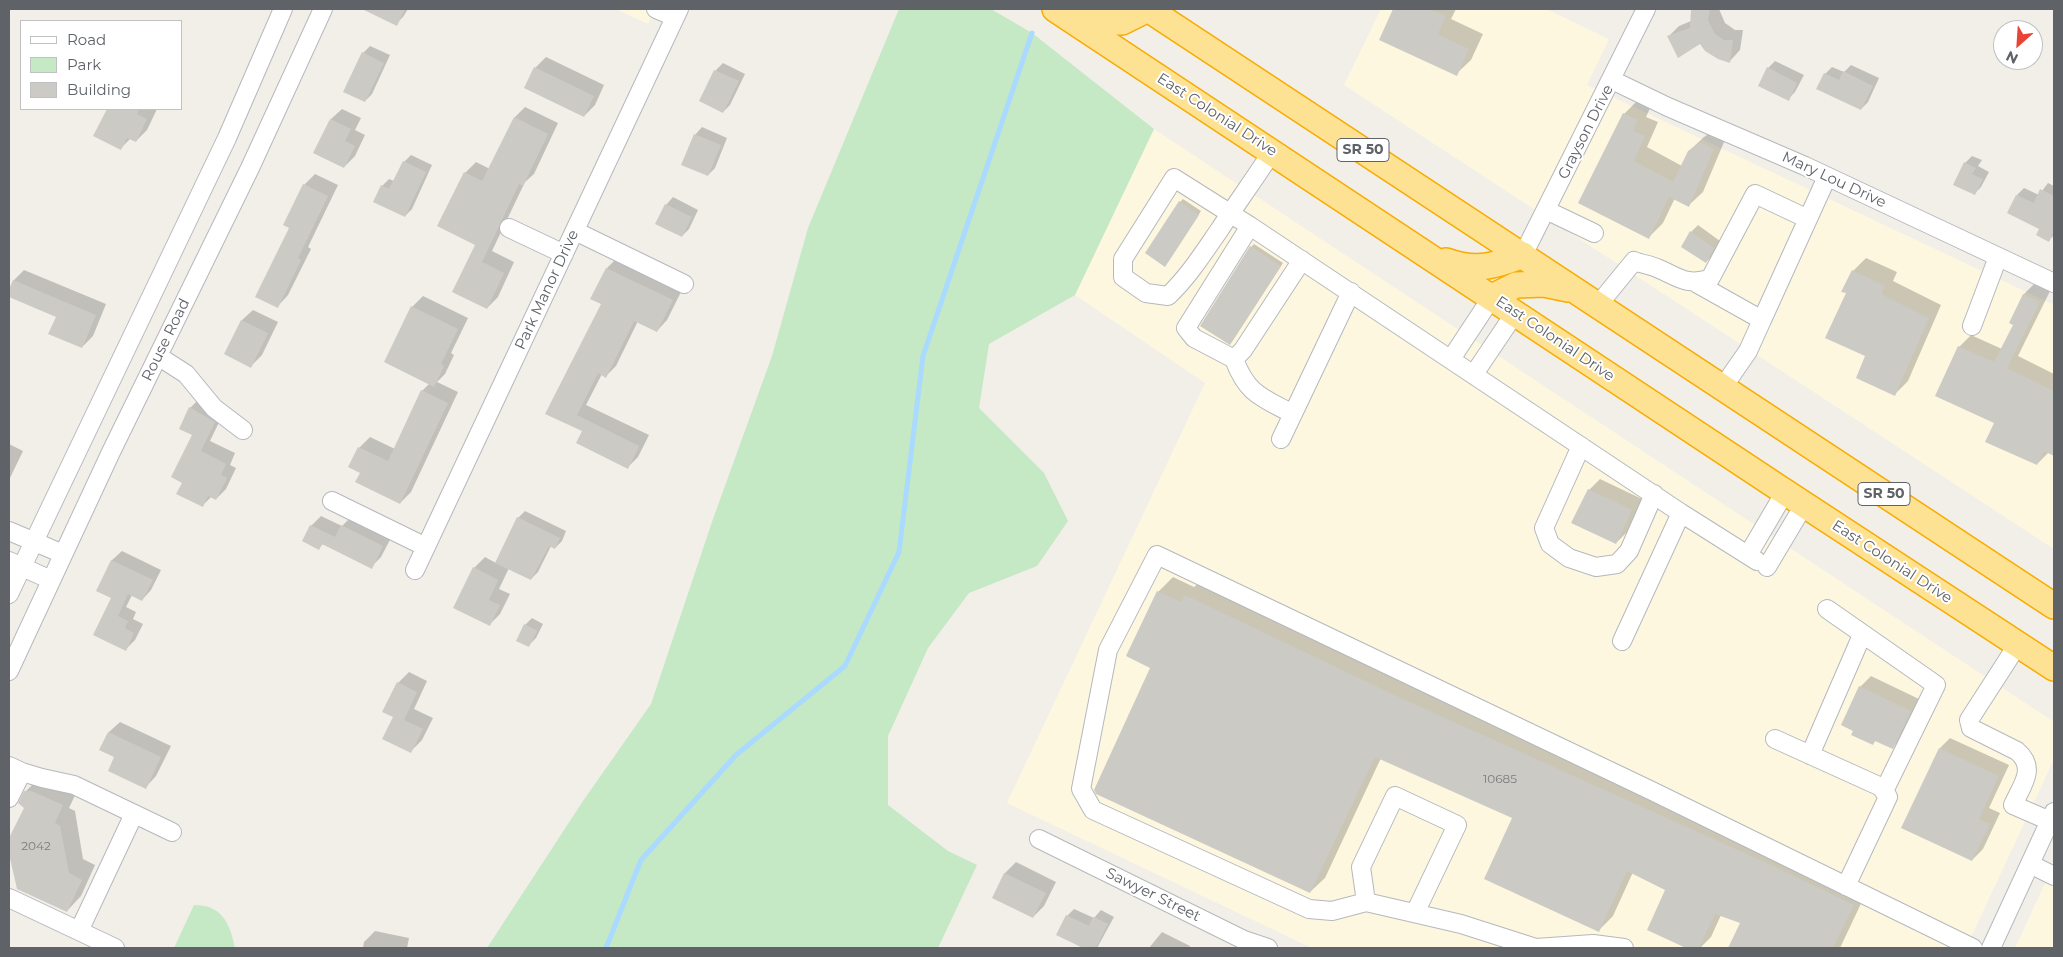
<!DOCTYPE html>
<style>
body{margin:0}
#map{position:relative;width:2063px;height:957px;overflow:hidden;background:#f1efe8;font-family:Montserrat,sans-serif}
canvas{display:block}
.frame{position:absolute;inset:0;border:10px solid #5f6368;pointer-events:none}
.legend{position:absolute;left:20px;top:20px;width:162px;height:90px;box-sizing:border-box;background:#fff;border:1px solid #bfc1c3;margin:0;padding:6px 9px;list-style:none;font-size:15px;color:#5f6368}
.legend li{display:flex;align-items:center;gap:10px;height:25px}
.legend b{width:25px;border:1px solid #bfc1c3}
.north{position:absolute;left:1993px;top:20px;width:50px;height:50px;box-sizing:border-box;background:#fff;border:1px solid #bfc1c3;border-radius:50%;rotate:206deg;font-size:14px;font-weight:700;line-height:20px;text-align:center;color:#5f6368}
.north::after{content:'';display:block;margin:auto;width:18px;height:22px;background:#ea4335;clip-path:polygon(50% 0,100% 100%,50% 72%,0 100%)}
</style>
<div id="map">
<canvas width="2063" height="957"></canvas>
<div class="frame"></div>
<ul class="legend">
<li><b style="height:6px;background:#fff"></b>Road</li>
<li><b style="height:14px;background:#c5e8c5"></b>Park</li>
<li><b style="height:14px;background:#cccac5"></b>Building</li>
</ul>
<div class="north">N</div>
</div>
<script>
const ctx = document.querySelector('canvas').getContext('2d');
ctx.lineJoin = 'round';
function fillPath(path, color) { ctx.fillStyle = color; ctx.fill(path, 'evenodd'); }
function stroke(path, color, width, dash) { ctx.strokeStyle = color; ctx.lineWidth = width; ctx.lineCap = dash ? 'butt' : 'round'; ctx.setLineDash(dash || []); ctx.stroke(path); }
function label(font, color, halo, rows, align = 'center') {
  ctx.font = font + ' Montserrat,sans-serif'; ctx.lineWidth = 4; ctx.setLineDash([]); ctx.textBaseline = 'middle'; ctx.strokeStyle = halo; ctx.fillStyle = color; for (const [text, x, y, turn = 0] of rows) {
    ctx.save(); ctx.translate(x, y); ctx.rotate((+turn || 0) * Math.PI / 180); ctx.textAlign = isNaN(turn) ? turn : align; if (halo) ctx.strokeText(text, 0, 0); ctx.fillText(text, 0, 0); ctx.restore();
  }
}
fillPath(new Path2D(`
 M616,9H655L648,24Z
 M1381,9H1546L1609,39L1587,85L2054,305V549L1344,85Z
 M1154,129L2054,722V759L1966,948H1312L1007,803L1205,383L1075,295Z
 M2054,864V948H2015Z`), '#fef7e0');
fillPath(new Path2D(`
 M899,9H991L1032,33L1154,129L1075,295L989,344L979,408L1044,473L1068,521L1037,566L969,593L928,648L888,736V805L948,851L977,865L938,948H487L583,801L651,704L713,519L772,356L808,228Z
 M194,905C222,905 230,923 235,948H174Z`), '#c5e8c5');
fillPath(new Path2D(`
 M376,9H408L403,17L396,24L374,13Z
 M1395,9H1456L1451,19L1483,34L1471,60L1456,74L1381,39Z
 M1692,9H1719L1725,23L1735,30H1743L1740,50L1730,61L1700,42L1668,37L1679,26L1691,21Z
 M370,46L390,55L372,94L365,101L363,53Z
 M546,57L604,85L595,105L584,116L526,87L535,68Z
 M1775,61L1804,75L1795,92L1788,99L1768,68Z
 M723,63L745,74L730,105L723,112L701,101L716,70Z
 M1851,65L1879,78L1868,102L1861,109L1825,74L1832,67L1844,72Z
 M1638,100L1651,106L1646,117L1658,122L1647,147L1682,166L1689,151L1704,137L1716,129L1727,135L1703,192L1689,205L1675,198L1663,223L1649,237L1624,114Z
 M525,107L558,123L534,174L525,182L492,251L514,262L498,297L487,308L465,173L476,162L490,169L515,117Z
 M108,109H157L147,130L136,141L131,138L121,148L95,135Z
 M342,109L361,118L355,130L365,135L355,156L344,167L315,153L331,119Z
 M702,127L727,138L715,168L708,175L695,135Z
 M411,155L432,165L412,209L405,216L382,186L389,179L394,181L404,162Z
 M1972,156L1982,160L1978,166L1989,172L1981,187L1974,194L1965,163Z
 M315,174L338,185L308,247L311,249L288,295L278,306L290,228L304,185Z
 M2048,183L2054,186V235L2049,240L2017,195L2024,188L2039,195Z
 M673,197L698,210L689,229L682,236L657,224L666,205Z
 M1183,199L1201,211L1168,262L1180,202Z
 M1698,225L1720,241L1713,255L1706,262L1691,232Z
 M1254,244L1283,263L1233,340L1251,247Z
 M617,258L682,290L667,320L657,331L638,321L616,366L606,376L602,374L586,405L649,435L638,457L628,467L583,431L547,413L602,304L592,299L607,268Z
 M1866,258L1897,272L1893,281L1941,305L1908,381L1895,394L1848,292L1853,271Z
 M24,270L106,304L93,336L82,347L57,316L9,295L14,280Z
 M2036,282L2051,289L2018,356L2054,374V455L2049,452L2037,464L1996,422L1959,347L1971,335L2002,349L2015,324L2011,322L2024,294Z
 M423,296L468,318L451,353L454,355L445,374L437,382L458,392L411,492L400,503L362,472L359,448L370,437L395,449L422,391L430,383L412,307Z
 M253,310L278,322L262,355L251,366L242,320Z
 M200,398L224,412L210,441L235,453L230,465L236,468L226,489L216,499L212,496L202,506L184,482L193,434L190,408Z
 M9,444L23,451L9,480Z
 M1600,479L1642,499L1627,532L1616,543L1589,490Z
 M525,511L566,531L562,541L555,548L551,546L538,572L531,579L509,568L499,589L510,594L500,614L490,624L474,568L485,557L496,563L518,518Z
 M321,516L342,526L352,516L392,536L381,557L371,567L323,544L319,548L311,526Z
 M122,551L161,570L151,590L142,600L132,595L126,607L136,612L133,619L143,624L135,640L125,650L112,597L98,590L112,560Z
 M1173,577L1194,587L1200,582L1867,891L1840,948H1730L1742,923L1721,915L1711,937L1700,948H1689L1648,929L1667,890L1633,872L1613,916L1598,931L1514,817L1381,758L1325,878L1310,892L1152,668L1158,592Z
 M532,618L543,624L536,638L529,645L525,625Z
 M409,672L427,681L414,709L433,718L422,740L411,751L394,716L398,683Z
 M1871,676L1921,700L1903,737L1892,748L1876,740L1872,744L1860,687Z
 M120,722L171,746L156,776L146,787L116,757L101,750L109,732Z
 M1950,738L2009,765L1989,808L2000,813L1983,849L1972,860L1940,748Z
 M40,777L77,791L69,808L75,811L83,859L95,865L81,896L67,911L18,888L9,849V841L26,808L25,792Z
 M1016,862L1056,882L1044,906L1033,917L993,898L1005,873Z
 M1074,909L1094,918L1101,910L1114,917L1097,948H1086L1057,934L1067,916Z
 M375,931L409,938L407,948H363L364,942Z
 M1162,932L1190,946L1189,948H1149Z`), '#0003');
stroke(new Path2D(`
 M606,948L641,860L736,755L845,666L899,552L923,356L1032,33`), '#aadaff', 5);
fillPath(new Path2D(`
 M362,9H405L397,26Z
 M1393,9H1429L1446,16L1438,34L1469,49L1457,76L1379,40Z
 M1691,9H1710L1708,20L1714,33L1724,40H1733L1730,63L1718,59L1705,51L1700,44L1678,58L1667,36L1690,28Z
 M362,52L384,63L365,102L343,92Z
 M534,67L594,96L584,117L524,88Z
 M1767,67L1797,83L1789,101L1758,86Z
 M714,70L739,81L723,113L699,101Z
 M1843,71L1873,86L1861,110L1816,89L1824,73L1839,80Z
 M107,109H139L137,114L147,119L136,142L127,138L121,150L93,136Z
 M1623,113L1638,120L1633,131L1645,136L1634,161L1673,182L1688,151L1701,142L1714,149L1689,207L1669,197L1649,239L1578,203Z
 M514,117L548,134L523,186L519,184L482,262L504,273L487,309L452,292L475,245L437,226L464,172L482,181Z
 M330,119L351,129L345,141L355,146L344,168L313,153Z
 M694,134L721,145L708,176L681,165Z
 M403,161L426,172L405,217L373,202L381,185L389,189Z
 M1964,162L1976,168L1972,174L1983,179L1975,195L1953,185Z
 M303,184L328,196L298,258L301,260L278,308L255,297L289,228L283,225Z
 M2040,189L2054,196V231L2049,242L2036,235L2039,229L2007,213L2016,195L2034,203Z
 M1179,201L1199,215L1165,267L1145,253Z
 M665,204L692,217L682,237L655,224Z
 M1690,231L1714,248L1706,263L1681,247Z
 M1250,246L1281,266L1230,345L1200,326Z
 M606,268L673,300L657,332L634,321L606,378L598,373L577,415L639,446L628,469L576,443L582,431L545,414L601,304L590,299Z
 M1852,270L1885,286L1881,294L1929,318L1895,396L1856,378L1865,356L1825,338L1846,293L1841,292Z
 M13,280L96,315L82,348L48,334L56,317L9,297V289Z
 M2023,294L2040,302L2007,368L2054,391V456L2044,451L2037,465L1985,442L1994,423L1935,396L1958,346L1994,362L2013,325L2009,323Z
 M411,306L458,329L441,364L444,366L434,387L384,362Z
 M241,320L268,333L251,368L224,354Z
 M421,390L448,403L400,504L355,482L360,473L348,467L358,447L388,461Z
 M189,407L215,422L201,451L226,464L221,475L227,478L216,500L208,496L203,507L176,494L182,483L171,477L192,435L179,429Z
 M1588,489L1632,510L1616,544L1571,523Z
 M517,517L560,538L555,549L549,546L531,580L495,563Z
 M310,525L335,537L341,525L383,546L372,569L322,544L319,550L302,541Z
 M111,560L153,580L142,601L128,594L118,616L128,621L125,628L134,633L126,651L93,635L111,598L96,591Z
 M473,567L498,580L489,600L500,605L490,626L453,608Z
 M1157,591L1181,602L1185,595L1403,699L1769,864L1854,905L1833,948H1728L1740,923L1715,914L1699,948H1686L1647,930L1665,890L1627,871L1599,932L1484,879L1512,818L1375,757L1310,893L1096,794L1094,790L1150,668L1126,656Z
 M524,624L537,631L529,647L516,641Z
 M397,682L417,692L404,720L423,729L411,753L382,739L393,717L382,712Z
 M1859,686L1911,711L1893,749L1875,741L1873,745L1851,735L1853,731L1841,725Z
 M108,732L161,757L146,789L108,771L114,757L99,750Z
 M1939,748L1999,776L1979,819L1990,824L1972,861L1901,828Z
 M24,791H31L63,805L55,823L60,826L69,873L82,880L67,912L17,889L9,854V838L24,808L18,803Z
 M1004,873L1046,893L1033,918L992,898Z
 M1066,915L1089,926L1093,917L1108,924L1096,948H1083L1056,935Z`), '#cccac5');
const minor = new Path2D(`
 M656,9L675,17
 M1612,80L1668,107L1805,166L2054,283
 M1272,152C1255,178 1237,203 1220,229C1204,252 1189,276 1168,296L1146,293L1123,277V259L1174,178L1250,226L1681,513L1757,561
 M1546,210L1594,233
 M1250,226L1186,328L1194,338L1234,359L1243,350L1302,260
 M509,228L564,254
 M575,231L684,284
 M1523,255L1646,9
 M1696,283L1762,320L1748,351L1723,387
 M1598,305L1634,261C1642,264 1650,265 1657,268C1679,277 1685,286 1710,279L1755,194L1808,219
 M1762,320L1827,177
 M1972,326L1998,257
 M158,356L186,374L214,408L243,430
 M1234,359C1247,394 1261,397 1293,414
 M1451,359L1492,297
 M1474,374L1515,313
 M1281,439L1351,292
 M1581,446L1544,528L1550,544L1569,558L1596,567L1617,564L1629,551L1654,494
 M332,501L426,547
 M9,531L63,554
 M1748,555L1785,492
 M9,561L51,580
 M1767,567L1804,505
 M415,570L679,9
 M9,594L227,138L283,9
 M1827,609L1936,685L1884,791
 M1622,641L1681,513
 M2018,644L1969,720L1971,728L2017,751C2037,768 2022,785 2013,805L2050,821
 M9,671L111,452L250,168L323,9
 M1775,739L1881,787L1888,797L1846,886
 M1810,755L1862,635
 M9,766L22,772L9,798
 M22,772L42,778L74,785L172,832
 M1039,839L1244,940L1268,948
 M2030,864L2054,876
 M9,898L115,948
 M1366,902L1361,867L1395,796L1457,825L1415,913
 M79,931L134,814
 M1624,948L1593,944L1536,948L1461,924L1366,902L1332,911L1309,909L1093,810L1081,789L1108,650L1157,555L1650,790L1973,948
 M1991,948L2054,812`);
const highway = new Path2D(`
 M1055,9L1785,492L2054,668
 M1148,9L2054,606
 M1074,16L1090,22H1122L1148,9
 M1446,261C1476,272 1495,266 1523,255
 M1492,297L1516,285L1544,284L1568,289`);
stroke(minor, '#b5b8bc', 20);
stroke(highway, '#f9ab00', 28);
stroke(minor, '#fff', 18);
stroke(highway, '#fde293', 25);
label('12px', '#7a7d7f', null, [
 ["10685",1500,779],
 ["2042",36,846]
]);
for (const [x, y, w] of [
 [1363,150,52],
 [1884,494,52]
]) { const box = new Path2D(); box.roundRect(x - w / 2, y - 11.5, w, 23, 4); ctx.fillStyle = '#fff'; ctx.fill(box); stroke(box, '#5f6368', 1); }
label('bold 14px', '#5f6368', null, [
 ["SR 50",1363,150],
 ["SR 50",1884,494]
]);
label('15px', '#5f6368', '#fff', [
 ["East Colonial Drive",1217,115,33],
 ["Grayson Drive",1586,132,-63],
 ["Mary Lou Drive",1834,180,25],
 ["Park Manor Drive",547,290,-65],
 ["East Colonial Drive",1555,339,34],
 ["Rouse Road",166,340,-64],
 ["East Colonial Drive",1892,562,33],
 ["Sawyer Street",1153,895,26]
]);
</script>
